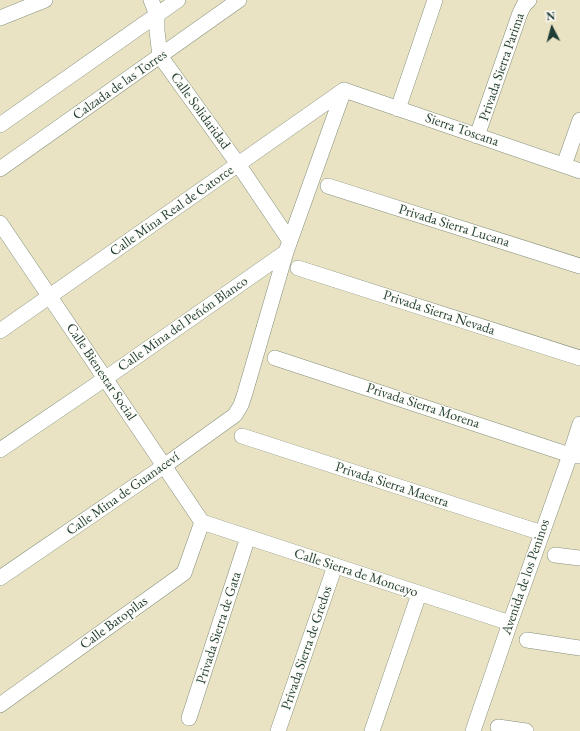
<!DOCTYPE html>
<meta charset="utf-8">
<style>
body{margin:0}
#map{position:relative;width:580px;height:731px;overflow:hidden;background:#e9e3c3;font-family:"EB Garamond",serif}
canvas{display:block}
.north{position:absolute;left:532px;top:8px;width:40px;height:40px;-webkit-text-stroke:3px #fdfcf7;paint-order:stroke;rotate:354deg;font-size:11px;font-weight:700;line-height:16px;text-align:center;color:#1f3d34}
.north::after{content:'';display:block;margin:auto;width:14px;height:18px;background:#1f3d34;clip-path:polygon(50% 0,100% 100%,50% 72%,0 100%)}
</style>
<div id="map">
<canvas width="580" height="731"></canvas>
<div class="north">N</div>
</div>
<script>
const ctx = document.querySelector('canvas').getContext('2d');
ctx.lineJoin = 'round';
function stroke(path, color, width, dash) { ctx.strokeStyle = color; ctx.lineWidth = width; ctx.lineCap = dash ? 'butt' : 'round'; ctx.setLineDash(dash || []); ctx.stroke(path); }
function label(font, color, halo, rows, align = 'center') {
  ctx.font = font + ' "EB Garamond",serif'; ctx.lineWidth = 3; ctx.setLineDash([]); ctx.textBaseline = 'middle'; ctx.strokeStyle = halo; ctx.fillStyle = color; for (const [text, x, y, turn = 0] of rows) {
    ctx.save(); ctx.translate(x, y); ctx.rotate((+turn || 0) * Math.PI / 180); ctx.textAlign = isNaN(turn) ? turn : align; if (halo) ctx.strokeText(text, 0, 0); ctx.fillText(text, 0, 0); ctx.restore();
  }
}
const minor = new Path2D(`
 M151,0L157,15V31L160,56L238,164L290,241
 M0,18L45,0
 M344,90L580,171
 M398,109L435,0
 M0,125L178,0
 M477,136L520,13L524,5L529,0
 M564,165L580,120
 M0,169L239,0
 M328,186L580,266
 M0,223L202,522
 M298,268L580,358
 M0,331L344,90
 M275,358L570,455L579,456
 M242,436L542,533
 M0,450L106,378L286,252
 M202,522L510,623
 M555,555L580,558
 M0,578L164,466L235,415L241,405L245,393L286,252L344,90
 M527,640L580,648
 M0,705L184,573L202,522
 M189,718L248,537
 M498,727L526,731
 M278,731L335,566
 M372,731L419,594
 M473,731L510,623L570,455L580,424`);
stroke(minor, '#84907c', 16);
stroke(minor, '#fff', 15);
label('14px', '#1f3d34', '#fdfcf7', [
 ["Privada Sierra Parima",502,67,-71],
 ["Calzada de las Torres",120,85,-35],
 ["Calle Solidaridad",200,111,54],
 ["Sierra Toscana",462,130,19],
 ["Calle Mina Real de Catorce",172,211,-35],
 ["Privada Sierra Lucana",454,226,17],
 ["Privada Sierra Nevada",439,313,18],
 ["Calle Mina del Peñón Blanco",183,324,-35],
 ["Calle Bienestar Social",101,372,56],
 ["Privada Sierra Morena",423,406,18],
 ["Privada Sierra Maestra",392,485,18],
 ["Calle Mina de Guanaceví",123,494,-35],
 ["Calle Sierra de Moncayo",356,573,18],
 ["Avenida de los Peninos",526,577,-71],
 ["Calle Batopilas",114,623,-36],
 ["Privada Sierra de Gata",219,628,-72],
 ["Privada Sierra de Gredos",307,648,-71]
]);
</script>
